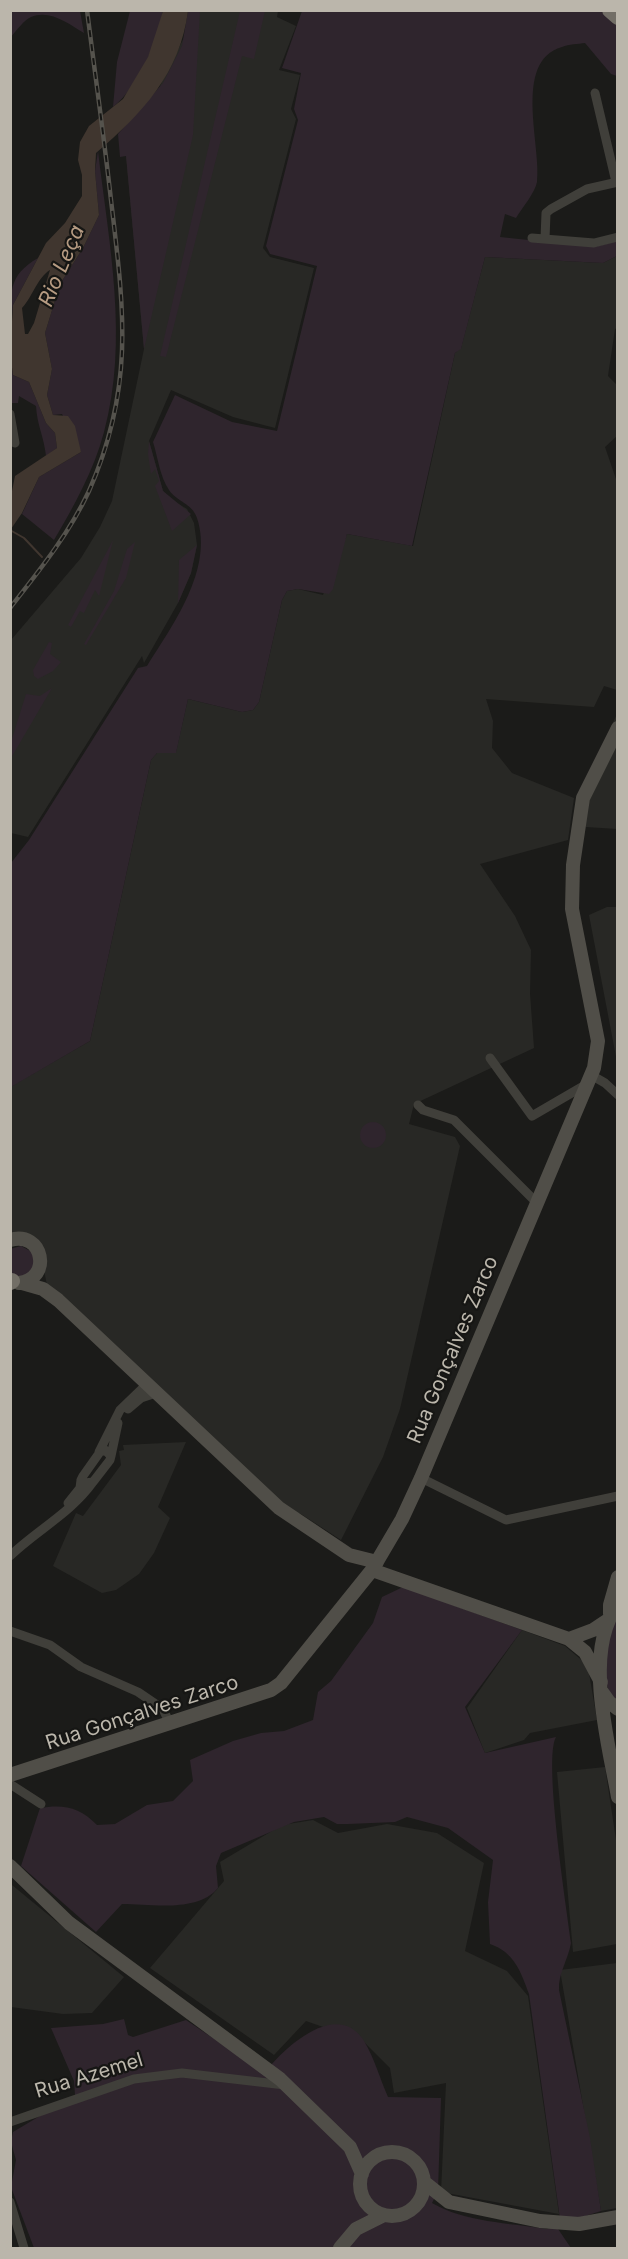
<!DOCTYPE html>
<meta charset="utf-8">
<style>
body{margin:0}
#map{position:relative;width:628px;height:2259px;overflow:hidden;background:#1b1b19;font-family:Inter,sans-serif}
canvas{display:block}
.frame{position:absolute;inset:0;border:12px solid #bbb6ab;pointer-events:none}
</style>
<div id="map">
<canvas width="628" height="2259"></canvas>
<div class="frame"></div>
</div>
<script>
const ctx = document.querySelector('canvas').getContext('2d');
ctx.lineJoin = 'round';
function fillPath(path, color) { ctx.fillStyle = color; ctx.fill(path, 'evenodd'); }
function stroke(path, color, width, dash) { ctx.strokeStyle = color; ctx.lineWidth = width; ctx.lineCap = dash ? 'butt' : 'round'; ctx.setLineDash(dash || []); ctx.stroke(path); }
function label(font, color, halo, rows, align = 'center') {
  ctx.font = font + ' Inter,sans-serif'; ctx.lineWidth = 4.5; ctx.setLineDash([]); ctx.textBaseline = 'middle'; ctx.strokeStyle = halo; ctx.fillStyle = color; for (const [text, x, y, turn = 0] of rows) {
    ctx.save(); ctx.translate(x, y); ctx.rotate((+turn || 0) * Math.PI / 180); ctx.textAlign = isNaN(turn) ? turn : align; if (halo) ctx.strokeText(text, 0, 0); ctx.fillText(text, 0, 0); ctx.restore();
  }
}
fillPath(new Path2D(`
 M197,11H278L277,17L296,26L279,70L300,75L291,109L296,119L263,248L270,257L314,268L275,428L233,417L171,390L149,441L163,491L172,500L187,509L194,523L197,545L191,573L178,603L144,663L142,656L28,837L11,833V640L81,558L100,527L112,501L144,349L126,155Z
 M617,256V328L615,329L608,376L617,385V436L605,447L617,482V690L604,686L594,707L486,699L493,721L492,748L512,773L574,798L568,840L480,864L515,916L531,950L530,994L534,1048L414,1104L409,1124L455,1137L460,1146L400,1409L383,1457L341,1540L301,1514L279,1508L47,1285L41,1255L11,1240L10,1087L90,1041L151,760L157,753L176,752L188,699L242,712L253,710L259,702L282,600L287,591L298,589L323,595L347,534L413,546L455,353L461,348L485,257L603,263Z
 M617,714V829L586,827L577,799Z
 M607,907H617V1062L589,915Z
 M186,1442L158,1507L170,1518L154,1553L139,1574L116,1590L102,1593L53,1566L76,1513L83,1516L121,1465L119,1451L124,1450L123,1445Z
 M522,1630L565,1646L585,1663L589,1673L597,1720L530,1733L524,1740L485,1753L467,1708Z
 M605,1767L618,1853L617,1944L573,1952L557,1772Z
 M313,1820L338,1833L387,1824L437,1833L484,1863L465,1951L507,1971L528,1996L559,2214L441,2192L446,2083L394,2093L390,2068L363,2041L306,2021L274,2055L150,1968L224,1881L220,1862L282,1825Z
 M12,1885L124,1977L92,2013L63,2014L11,2007Z
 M617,1963V2208L601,2211L560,1970Z`), '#282825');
fillPath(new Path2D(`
 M11,10L80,11L84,33C69,24 50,9 31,17C24,20 16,31 11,37Z
 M130,11H163C156,44 140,85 113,107L117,62Z
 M188,11H200L193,135L144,349L126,156L120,157L118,134L163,83L182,46Z
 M240,11H265L254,59L242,56L166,357L160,356Z
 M302,11H601L617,25V76L611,74L585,43C578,44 569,44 562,47C512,61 542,147 537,182C535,193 522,208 516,218L505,214L500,237L594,247L617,241V256L603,263L485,257L461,349L455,353L412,546L347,534L333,589L329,594L298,589L287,591L282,600L259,702L253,710L242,712L188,699L176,753H157L151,760L90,1041L11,1087V863L29,840L138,668L147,666C172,626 214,569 197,518C192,503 177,502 169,490C160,477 158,458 153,442L175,395L232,422L277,431L317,266L270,254L266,246L298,120L294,109L301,73L282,68Z
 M98,151C109,244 129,340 104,432C94,470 74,506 54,540L22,514L39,477L81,452L62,414L53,415L47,395L52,369L45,333L60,284L83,248L99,215L95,171Z
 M38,258L13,305L11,325C11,293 7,276 38,258Z
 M10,353L13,375L29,382L46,423L55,433L57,448L46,456C44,437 37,425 36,406L19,396L18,403H11Z
 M149,441L163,491L191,514L172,531L155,486L159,481L155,469L151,474L148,454Z
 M113,540L99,596L95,590L84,613L80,611L71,627L68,625Z
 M135,542L126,578L86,645L84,644L114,591L127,549Z
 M197,545L191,573L178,603L179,560Z
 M49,642L52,643L50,654L61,662L53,671L38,679L34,676L33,670Z
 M52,688L11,758V759V742L26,694L40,696Z
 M360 1135a13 13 0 1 1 26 0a13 13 0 1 1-26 0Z
 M21,1246L34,1253L33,1272L19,1278L11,1274L10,1249Z
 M403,1587L522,1630L465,1707L485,1753L556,1737C543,1759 567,1910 571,1943C568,1960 558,1974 559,1990L590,2138L601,2211L579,2218L560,2219L529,1994C521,1972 514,1952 490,1944L488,1902L493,1860L448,1828L407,1817L395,1822L348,1824H337L324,1817L294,1822L221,1853L216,1866L218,1888C197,1913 151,1904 122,1904L96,1932L21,1866L40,1808C63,1804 80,1807 97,1825L115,1824L147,1805L173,1801L193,1781L190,1760L233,1741L261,1733L284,1731L313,1720L318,1692L331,1681L373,1623L382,1597Z
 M617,1611V1701C594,1683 609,1635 617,1611Z
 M124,2019L128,2035L133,2037L186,2020L244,2059L271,2065C291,2042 339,2001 364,2041C374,2057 380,2079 388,2097L441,2098L438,2191L432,2203C464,2222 510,2223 547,2229L556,2226L571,2248H34L11,2187L16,2160L11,2142L13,2132L75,2095L74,2081L51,2028L103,2024Z`), '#2f252d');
fillPath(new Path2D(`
 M163,11H188C180,73 143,113 96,153L95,171L99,215L83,248L60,284L45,333L52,369L47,395L53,415L68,416L75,426L81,452L39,477L22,513L11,529V496L15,476L57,448L55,433L46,423L29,382L13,375L10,353L13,305L46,243L65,223L82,196V175L78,160L80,142L89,126L123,99L148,57ZM50,270L34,323L28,334H25L22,308C33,296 37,278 50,270Z`), '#40362f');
stroke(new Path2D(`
 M10,530L24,538L42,557`), '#40362f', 2);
stroke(new Path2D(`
 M595,93L616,182
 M532,238L594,243L618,237
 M545,239L546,213L551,209L587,189L618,182
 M10,414L15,443
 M490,1058L532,1116L587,1084
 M591,1075L605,1083L618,1095
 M418,1105L423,1110L454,1120L536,1202
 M128,1409L141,1398L156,1393
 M105,1450L111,1456L110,1460L93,1482L85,1483L81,1480L83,1476L100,1452Z
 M99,1452L120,1410L147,1384
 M111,1456L118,1423
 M421,1478L506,1520L618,1496
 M68,1503L80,1488L81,1480
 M10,1556C37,1530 71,1513 93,1482
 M10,1631L50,1645L81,1667L138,1692L163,1709L170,1724
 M10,1784L41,1804
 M10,2122L134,2079L182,2073L285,2085
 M10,2202L24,2248`), '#403f3a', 9);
stroke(new Path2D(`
 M10,1240C43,1230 53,1279 19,1283
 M22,1283L43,1289L58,1300L279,1508L349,1555L377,1562
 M372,1570L569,1639L585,1652L601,1682
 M618,1605C582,1650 609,1745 618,1797
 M610,1614V1605L618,1577
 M569,1639L593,1630L608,1620
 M602,1692L609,1702L618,1709
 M10,1775L271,1690L281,1683L372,1570L402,1519L421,1478L594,1068L598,1041L572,909L573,865L583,798L618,728
 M10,1866L69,1923L280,2079L350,2147L362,2174
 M360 2184a32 32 0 1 1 64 0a32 32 0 1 1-64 0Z
 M424,2182L449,2202L540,2221L579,2224L618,2217
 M340,2248L356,2229L384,2215`), '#504e48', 14);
stroke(new Path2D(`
 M610,10L618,17
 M10,1282L12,1281`), '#726e66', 16);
const rail = new Path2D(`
 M10,608C39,571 69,534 89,491C135,387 124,309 111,200C104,137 95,74 87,10`);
stroke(rail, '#55534d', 4.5);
stroke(rail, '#161614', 2, [7]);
label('20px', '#bbb6ab', '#161614', [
 ["Rua Gonçalves Zarco",453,1350,-67],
 ["Rua Gonçalves Zarco",142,1713,-18],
 ["Rua Azemel",89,2076,-17]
]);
label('italic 21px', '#b69b82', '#161614', [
 ["Rio Leça",62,266,-67]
]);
</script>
